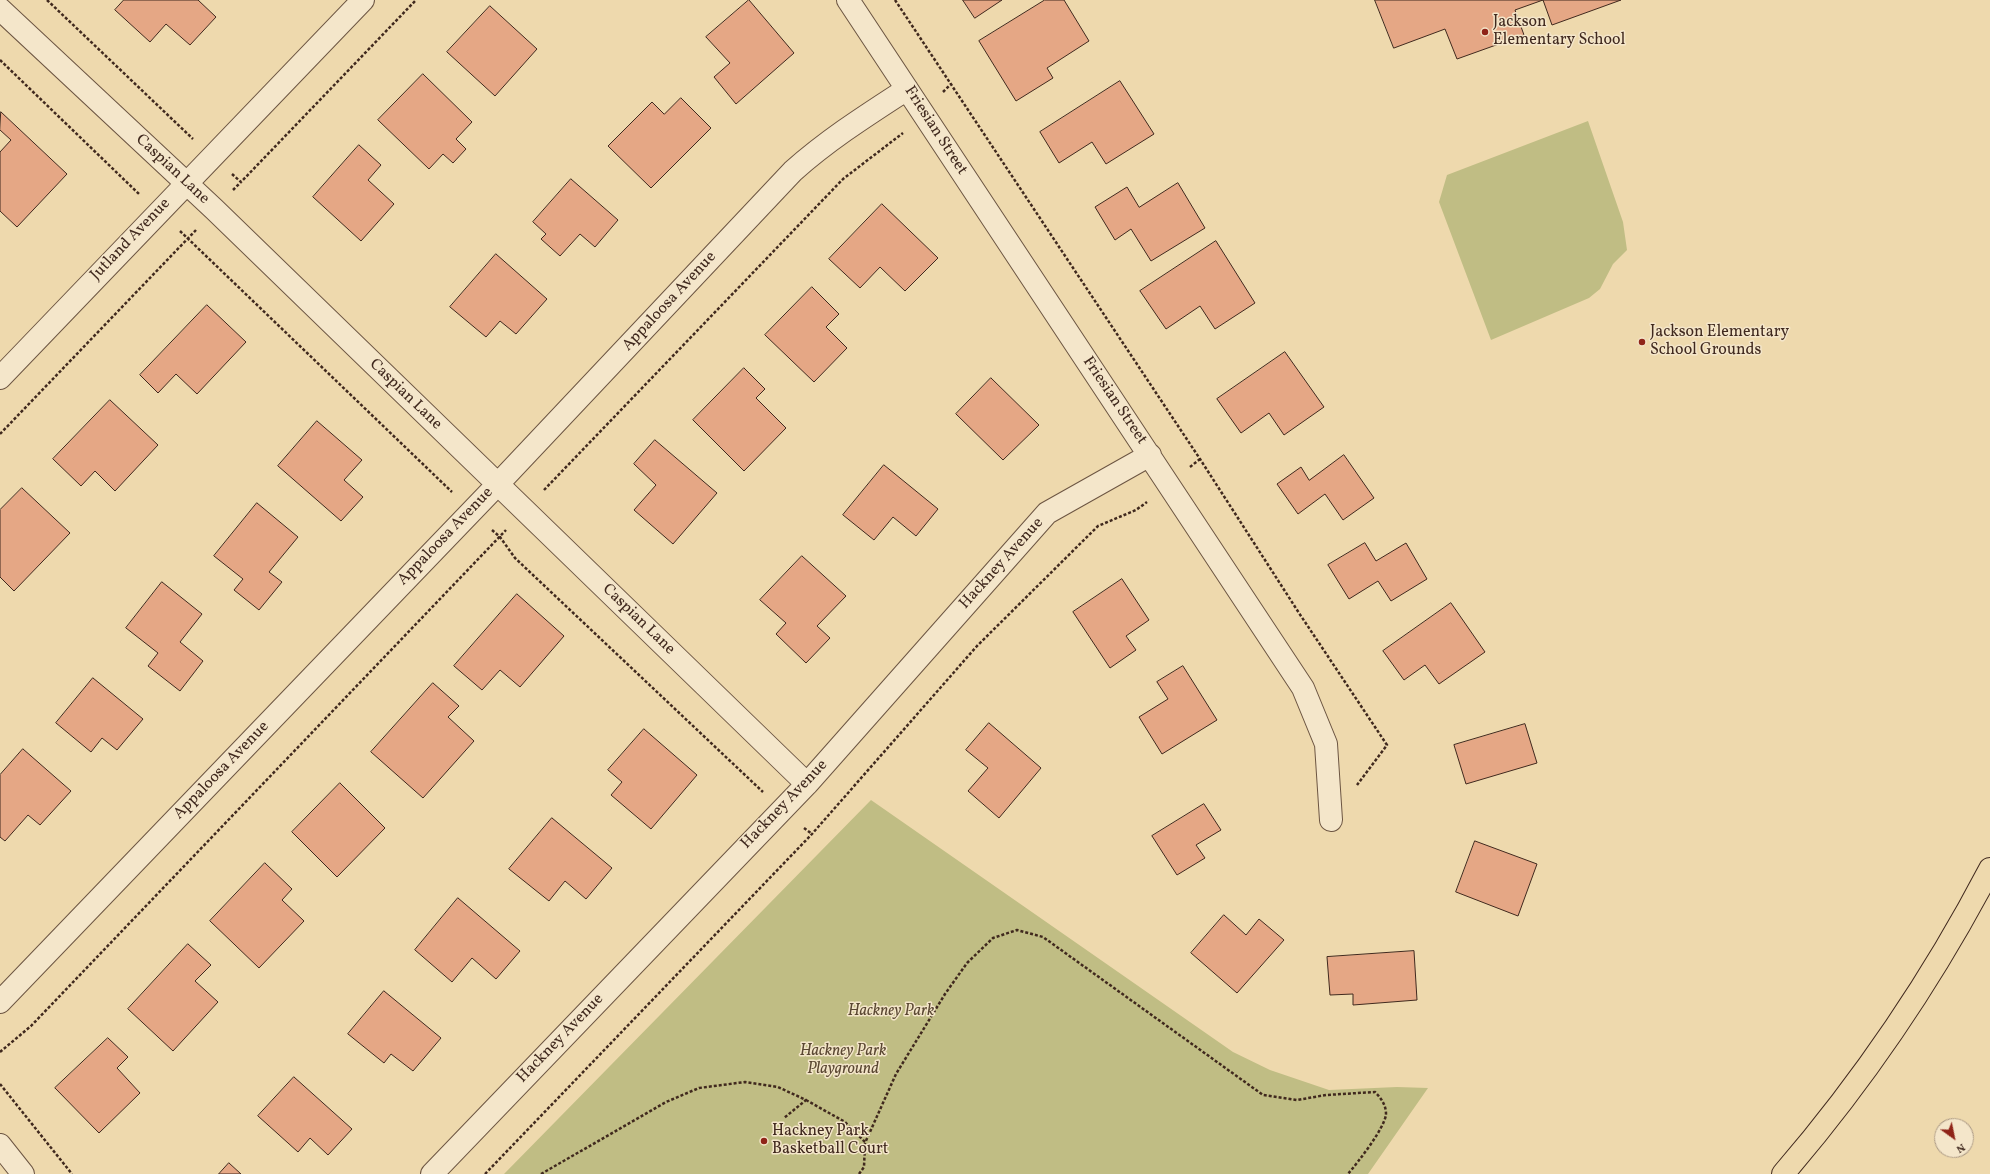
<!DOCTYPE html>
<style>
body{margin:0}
#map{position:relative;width:1990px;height:1174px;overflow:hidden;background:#eed9ad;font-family:Vollkorn,serif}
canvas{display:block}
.north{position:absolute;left:1934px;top:1118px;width:40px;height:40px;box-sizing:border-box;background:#f4e6ca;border:1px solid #ac9a85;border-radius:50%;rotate:147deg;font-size:11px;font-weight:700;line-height:16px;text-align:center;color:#40291e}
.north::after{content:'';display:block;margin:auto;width:14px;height:18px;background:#8f2418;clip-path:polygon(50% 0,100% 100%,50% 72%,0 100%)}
</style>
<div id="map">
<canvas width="1990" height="1174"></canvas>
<div class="north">N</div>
</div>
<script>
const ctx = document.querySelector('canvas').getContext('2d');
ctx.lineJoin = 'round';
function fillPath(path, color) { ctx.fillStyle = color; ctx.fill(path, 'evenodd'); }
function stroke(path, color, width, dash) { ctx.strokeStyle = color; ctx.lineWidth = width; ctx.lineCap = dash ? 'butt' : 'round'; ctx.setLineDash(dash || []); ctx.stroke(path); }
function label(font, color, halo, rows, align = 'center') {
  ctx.font = font + ' Vollkorn,serif'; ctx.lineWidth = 3; ctx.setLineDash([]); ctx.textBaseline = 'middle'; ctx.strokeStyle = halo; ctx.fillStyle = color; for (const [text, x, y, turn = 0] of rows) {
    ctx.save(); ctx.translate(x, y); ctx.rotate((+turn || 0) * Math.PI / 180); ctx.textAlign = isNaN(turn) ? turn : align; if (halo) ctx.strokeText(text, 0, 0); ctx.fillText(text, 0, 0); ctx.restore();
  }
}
fillPath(new Path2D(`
 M1588,121L1623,222L1627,250L1613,264L1600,289L1589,298L1491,340L1439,202L1447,175Z
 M871,800L1233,1052L1270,1070L1329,1090L1397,1087L1428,1088L1368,1174H504Z`), '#c0bd84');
const building = new Path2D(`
 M124,0H198L216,17L190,45L166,24L150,42L115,10Z
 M749,0L794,53L736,104L714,77L730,63L706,37Z
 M963,0H1002L975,18Z
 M1045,0H1064L1089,41L1047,68L1053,78L1016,101L979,41Z
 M1375,0H1621L1552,25L1543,0L1515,10L1524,35L1457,59L1445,29L1394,48Z
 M490,6L537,49L495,96L447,52Z
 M423,74L472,122L456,139L466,149L453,163L443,154L429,169L378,120Z
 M1120,81L1154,134L1106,164L1092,142L1059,163L1040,132Z
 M681,98L711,128L651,188L608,146L652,102L664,114Z
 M1,112L67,174L17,227L0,211V152L11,140L0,130Z
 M359,145L381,165L368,180L394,204L361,241L313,197Z
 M571,179L618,220L595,247L580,234L560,256L541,239L546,234L533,222Z
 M1178,183L1205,228L1151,261L1131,229L1115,240L1095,207L1127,187L1139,207Z
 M882,204L938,258L905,291L880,267L860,288L829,259Z
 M1216,241L1255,303L1215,329L1200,306L1166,329L1140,291Z
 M496,254L547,299L516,334L500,321L486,337L450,307Z
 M812,287L839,314L826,327L847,348L814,382L765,335Z
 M207,305L246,342L197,394L176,374L158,393L140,375Z
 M1285,352L1324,407L1284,435L1269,413L1241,433L1217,399Z
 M744,368L765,389L756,398L786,428L744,471L693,420Z
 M991,378L1039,425L1003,460L956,414Z
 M110,400L158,445L115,491L95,471L81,486L53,459Z
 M317,421L362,460L344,480L363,497L341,521L278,466Z
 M655,440L717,493L673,544L634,510L656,485L634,464Z
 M1344,455L1374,498L1343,520L1325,494L1298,514L1277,484L1301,467L1309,480Z
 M884,465L938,509L916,536L893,517L874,540L843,515Z
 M22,488L70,533L14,591L0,577V510Z
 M257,503L298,537L269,572L282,582L259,610L234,590L243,579L214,556Z
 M1365,543L1376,561L1406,543L1427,579L1391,601L1378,581L1349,599L1328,565Z
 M802,556L846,596L817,626L830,638L806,663L776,634L786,623L760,600Z
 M1122,579L1149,620L1126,636L1136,650L1110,668L1073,612Z
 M162,582L202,614L180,642L203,661L180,691L148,666L158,653L126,628Z
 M517,594L564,636L520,687L500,670L482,690L454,666Z
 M1451,603L1485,652L1439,684L1425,665L1404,680L1383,651Z
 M1183,666L1217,720L1162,754L1139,717L1168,699L1157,682Z
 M93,678L143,719L117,750L102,738L91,752L56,723Z
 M433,683L459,706L448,717L474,741L423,798L371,752Z
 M989,723L1041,768L999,818L968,791L988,768L966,750Z
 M1525,724L1537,763L1466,784L1454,745Z
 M644,729L697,775L651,829L611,795L622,782L608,770Z
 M23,749L71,791L40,825L28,815L5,841L0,837V775Z
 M340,783L385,828L337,877L292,832Z
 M1204,804L1221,830L1196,845L1205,858L1177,875L1152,836Z
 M552,818L612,868L586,899L565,881L549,901L509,869Z
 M1475,841L1537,864L1518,916L1456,892Z
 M265,863L292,889L282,900L304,921L259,968L210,921Z
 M458,898L520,951L496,979L472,958L452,982L415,950Z
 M1224,915L1246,935L1259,919L1284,940L1237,993L1191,953Z
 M188,944L211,965L195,981L218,1002L173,1051L128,1009Z
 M1414,951L1417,1000L1353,1005V994L1330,995L1327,957Z
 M384,991L441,1038L413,1071L391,1054L384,1063L348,1034Z
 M108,1038L128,1057L117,1068L140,1093L99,1133L55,1088Z
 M294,1077L352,1129L328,1155L310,1138L298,1152L258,1116Z
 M229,1163L241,1174H219Z`);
fillPath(building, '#e5a785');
stroke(building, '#40291e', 1);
const minor = new Path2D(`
 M848,0L1303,688L1326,744L1331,820
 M0,9L214,209L807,784
 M0,378L363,0
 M0,1002L497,485L793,171C829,139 867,115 907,89
 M0,1145L23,1174
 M432,1174L807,784L1047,513L1150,455`);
const highway = new Path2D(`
 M1783,1174C1863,1081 1933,978 1990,869`);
stroke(minor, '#6c5542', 24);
stroke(highway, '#40291e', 24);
stroke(new Path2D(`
 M47,0L193,139
 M895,0L1200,459L1299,613L1387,745L1357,785
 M0,60L139,194
 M943,92L951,84
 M232,174L241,182L416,0
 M233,190L241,182
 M180,231L452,492
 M0,434L196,230
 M1190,467L1200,459
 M544,490L843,179L903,133
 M492,530L500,537L515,558L763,792
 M804,828L812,834
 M0,1052L31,1026L506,530
 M0,1084L72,1174
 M806,1100L845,1122L865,1142
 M485,1174L812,834L977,646L1098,526L1136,510L1147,502
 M541,1174L666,1102L699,1088L745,1082L778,1087L806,1100L784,1118
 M859,1174L864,1167L865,1143L896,1074L945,994L967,963L993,938L1017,930L1043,937L1263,1095L1297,1100L1326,1095L1375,1092C1381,1098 1386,1105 1386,1114C1385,1128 1358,1162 1348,1174`), '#40291e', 2.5, [3, 2]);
stroke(minor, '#f4e6ca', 22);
stroke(highway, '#eed9ad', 22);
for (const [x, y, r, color] of [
 [1485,32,4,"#8f2418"],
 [1642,342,4,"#8f2418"],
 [764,1141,4,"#8f2418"]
]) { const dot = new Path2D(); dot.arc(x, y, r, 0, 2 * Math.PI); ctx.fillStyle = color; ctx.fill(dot); stroke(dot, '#f4e6ca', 1.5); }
label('16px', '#40291e', '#f4e6ca', [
 ["Jackson",1493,23],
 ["Elementary School",1493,41],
 ["Jackson Elementary",1650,333],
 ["School Grounds",1650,351],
 ["Hackney Park",772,1132],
 ["Basketball Court",772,1150]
], 'left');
label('16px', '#40291e', '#f4e6ca', [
 ["Friesian Street",935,131,57],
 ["Caspian Lane",172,170,43],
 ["Jutland Avenue",131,240,-46],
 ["Appaloosa Avenue",670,302,-47],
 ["Caspian Lane",405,395,44],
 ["Friesian Street",1114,401,56],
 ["Appaloosa Avenue",446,537,-46],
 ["Hackney Avenue",1002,564,-48],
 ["Caspian Lane",638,620,44],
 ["Appaloosa Avenue",222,771,-46],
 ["Hackney Avenue",785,805,-46],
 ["Hackney Avenue",561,1039,-46]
]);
label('italic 16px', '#5a4732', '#f4e6ca', [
 ["Hackney Park",891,1012],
 ["Hackney Park",843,1052],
 ["Playground",843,1070]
]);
</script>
